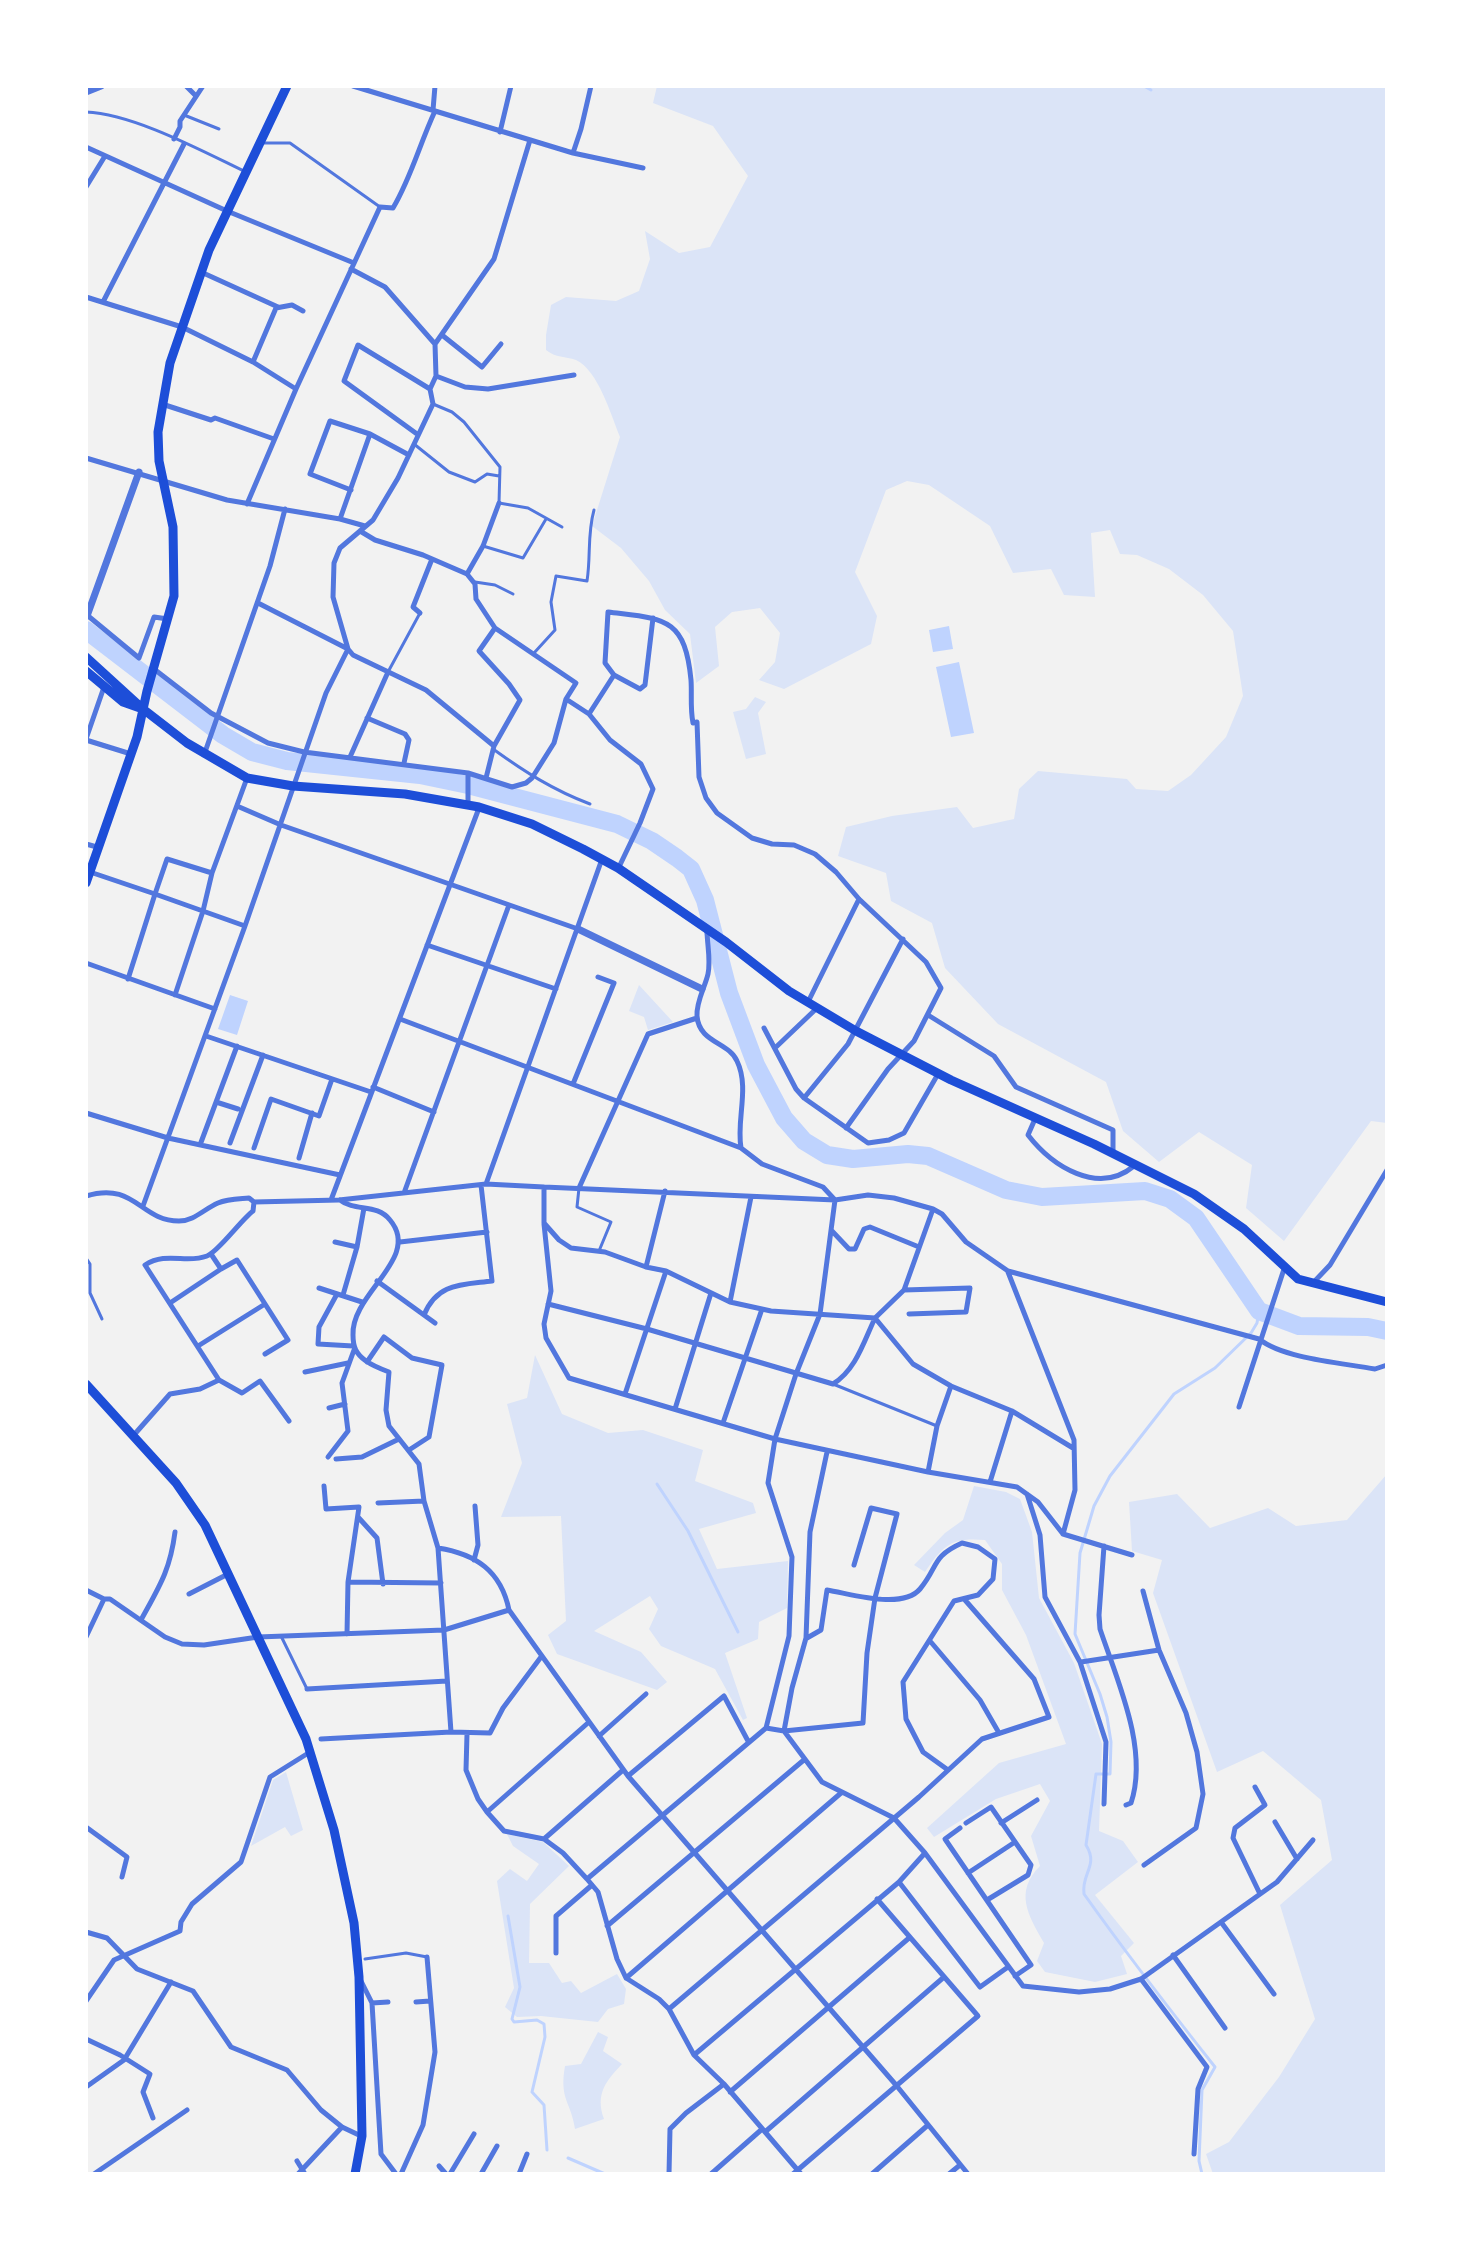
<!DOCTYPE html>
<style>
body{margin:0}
#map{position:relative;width:1473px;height:2260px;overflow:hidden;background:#f2f2f2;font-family:Signika,sans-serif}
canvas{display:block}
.frame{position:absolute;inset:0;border:88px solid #fff;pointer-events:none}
</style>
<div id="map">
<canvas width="1473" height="2260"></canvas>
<div class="frame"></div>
</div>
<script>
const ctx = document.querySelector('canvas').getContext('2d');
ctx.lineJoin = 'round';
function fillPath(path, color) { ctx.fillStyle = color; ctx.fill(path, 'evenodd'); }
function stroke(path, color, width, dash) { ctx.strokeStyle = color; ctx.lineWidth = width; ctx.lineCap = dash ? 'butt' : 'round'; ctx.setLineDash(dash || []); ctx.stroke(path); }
fillPath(new Path2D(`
 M657,86H1387V1123L1371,1121L1284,1241L1246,1208L1252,1165L1199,1132L1159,1162L1123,1131L1106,1082L998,1024L945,968L932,923L891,901L886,873L838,856L846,827L892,816L957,807L973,828L1014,819L1019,789L1038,771L1127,779L1136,789L1168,791L1191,775L1226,737L1243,696L1233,631L1203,595L1169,569L1137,555L1120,554L1110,530L1091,533L1095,597L1064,595L1051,569L1013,573L990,526L929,485L907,481L886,490L855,572L877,616L871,644L784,689L759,680L775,662L780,633L760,608L732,612L715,627L719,666L696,683L690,634L665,610L649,581L621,548L592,526L620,437C611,415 598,370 576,360C565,356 556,358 546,350V335L551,305L566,297L616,301L639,291L650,259L645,231L679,253L710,247L748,176L713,126L653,103Z
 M755,697L766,702L758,713L766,754L746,759L733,712L746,709Z
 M639,985L673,1022L648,1030L644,1017L629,1011Z
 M535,1355L562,1414L608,1433L643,1430L703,1450L695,1481L753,1503L756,1513L699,1529L717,1569L788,1561L787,1608L759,1622L758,1639L725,1653L747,1718L743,1720L715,1669L661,1646L649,1629L658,1609L650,1596L594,1631L641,1652L667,1682L657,1690L557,1654L548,1635L566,1621L561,1516L501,1517L522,1463L507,1404L527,1398Z
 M1387,1474V2174H1213L1206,2154L1229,2142L1279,2077L1315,2019L1280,1905L1332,1860L1321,1800L1263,1751L1217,1772L1153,1593L1162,1560L1132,1551L1129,1502L1177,1494L1210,1528L1268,1508L1296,1526L1347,1520Z
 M974,1486L1006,1492L1020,1499L1032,1532L1039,1598L1074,1663L1102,1744L1099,1831L1123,1841L1138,1862L1095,1895L1134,1943L1121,1956L1127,1974L1095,1982L1045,1972L1037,1961L1044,1943C1028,1915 1014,1892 1040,1866L1031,1836L1050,1801L1040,1784L996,1799L934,1837L927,1828L999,1763L1066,1744L1026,1635L1002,1590V1564L985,1540C952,1537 943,1545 925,1572L914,1565L945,1533L963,1520Z
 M286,1772L303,1830L291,1836L285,1827L251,1846L273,1780Z
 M507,1834L543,1842L569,1866L530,1904L529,1963H549L562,1983L571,1981L581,1993L617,1974L626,1989L624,2004L608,2009L598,2022L541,2016L517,2017L505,2007L514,1988L497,1881L510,1869L527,1881L539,1864L513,1846Z
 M598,2032L608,2037L603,2051L622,2064C606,2081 595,2094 604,2119L575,2129C571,2101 559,2100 565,2066L581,2064Z`), '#dbe4f7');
fillPath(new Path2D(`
 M949,626L953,649L933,652L929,630Z
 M959,662L974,733L951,737L936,667Z
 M230,995L248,1001L237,1035L218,1029Z`), '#bfd3fe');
stroke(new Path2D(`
 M1144,86L1151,90
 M657,1484L688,1531L738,1632
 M508,1916L520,1987L512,2019L514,2022L537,2020L544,2024L545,2037L532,2092L544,2105L547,2150
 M568,2158L605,2174
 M1202,2174L1199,2161L1202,2090L1215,2067C1170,2010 1126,1953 1084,1894C1081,1873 1099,1866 1086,1845L1096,1774H1110L1111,1742L1107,1717L1100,1694L1075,1634L1080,1553L1094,1506L1110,1476L1174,1394L1215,1368L1251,1333L1257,1323L1259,1311`), '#bfd3fe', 3);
stroke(new Path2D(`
 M86,630L223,735L252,752L287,761L420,775L468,785L617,824L652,841L677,858L691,869L705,900L729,993L756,1065L784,1118L804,1141L827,1155L853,1159L908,1154L928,1156L1006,1190L1042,1197L1145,1191L1170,1199L1196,1218L1259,1311L1299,1326L1368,1327L1387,1331`), '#bfd3fe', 18);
stroke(new Path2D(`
 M86,112C134,114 202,151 246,172
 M184,115L219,129
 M264,143H290L380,207
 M433,404L452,412L464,422L500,467L499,503L528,508L562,527
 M414,444L449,472L475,482L487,474L499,476
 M483,546L523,558L546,519
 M475,582L495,585L513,594
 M534,653L555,630L551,602L556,576L587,581C591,556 587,535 594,510
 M388,672L420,613
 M493,749C525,772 553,790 590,804
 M579,1188L577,1207L611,1222L599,1251
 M86,1258L90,1264V1293L102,1319
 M833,1384L937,1426
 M281,1636L307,1689
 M365,1959L406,1953L427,1957`), '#5277de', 3);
stroke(new Path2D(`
 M186,86L196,96
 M353,86L573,153L643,168
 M433,110L435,86
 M500,132L511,86
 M174,139L180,127V121L203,86
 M86,147L227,211L354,263
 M573,153L581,129L591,86
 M86,187L105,156
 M351,269L385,287L435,344
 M201,272L278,307
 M86,297L182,327L253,362L296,389
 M103,302L184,144
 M442,335L482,367L501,344
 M253,362L276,308L292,305L303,311
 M436,376L465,387L488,389L574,375
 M162,404L211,420L215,418L274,439
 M417,434L344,381L358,345L430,389
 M86,458L227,500L340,519L365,526
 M351,490L310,474L330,421L370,434L409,455
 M247,504L296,389L380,207L393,208C411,178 420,143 435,111
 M340,519L370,434
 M467,574L483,546L499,503
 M258,603L348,649L353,655L426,690L494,746
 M420,613L413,607L432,559
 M87,615L139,658L154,617L168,619
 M653,618L645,685L640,689L614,675L605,663L608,612C663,619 685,616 691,680C692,694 690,708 693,723L697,722L699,777L706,798L717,813L752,838L772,844L794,845L815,854L836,872L859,899L926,962L941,988L914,1041L888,1069L846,1128
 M348,649L333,597L334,563L340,548L373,520L398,478L433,404L430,389L436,376L435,344L494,259L530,140
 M154,669L211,713L268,743L304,752L468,773L512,787L526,783L532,778L554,743L566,699L576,683L495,628L476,599L475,584L467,574L423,555L375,540L360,531
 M566,699L589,714L610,740L641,764L653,789L640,823L619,867
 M589,714L614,675
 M367,718L405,734L409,740L404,763
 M86,739L104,687
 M86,740L131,754
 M204,755L270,566L285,509
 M350,757L388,672
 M468,773V804
 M486,778L494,746L520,700L509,684L479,651L495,628
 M237,806L281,825L578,929
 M86,844L97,847
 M90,872L155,894L167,859L212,873L247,778
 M707,930C707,944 711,960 708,974C705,987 696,1002 697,1016C699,1043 729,1042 737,1061C750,1088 736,1120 741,1148L762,1164L823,1187L835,1200
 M427,945L556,989
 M86,963L215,1009
 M128,979L155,894L245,926
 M175,995L203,911L212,873
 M808,1002L859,899
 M928,1015L994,1056L1016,1087L1113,1130V1152
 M400,1019L741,1148
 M764,1028L796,1089L804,1098L868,1143L889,1140L904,1133L938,1074
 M206,1036L371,1092
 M775,1048L816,1009
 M573,1084L614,983L598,977
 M373,1087L434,1112
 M804,1098L848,1044L903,939
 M216,1102L238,1109
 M86,1113L168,1138L340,1175
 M1035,1119L1028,1135C1052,1166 1098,1196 1134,1166
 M230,1143L263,1055
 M200,1145L237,1046
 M254,1148L271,1099L319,1116L332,1079
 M299,1158L312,1113
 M486,1184L602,859
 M544,1187L835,1200L868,1195L894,1198L933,1209L942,1214L966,1242L1008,1271L1259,1339C1284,1359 1343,1363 1375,1369L1387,1365
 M579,1188L648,1034L697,1018
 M404,1193L509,905
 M86,1196C135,1181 140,1221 179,1221C194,1221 204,1209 218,1203C227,1199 238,1199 249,1198L254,1202L339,1200L486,1184L544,1187V1223L559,1240L571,1248L605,1252L646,1267L666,1271L730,1302L771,1311L875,1318L904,1290L933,1209
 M331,1200L479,808
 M340,1200C355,1212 377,1203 390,1220C422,1258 351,1293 353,1335C353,1347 356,1354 366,1361C373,1366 381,1369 389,1372L386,1410L389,1426L419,1464L424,1501L438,1548L451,1732
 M143,1206L245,926L326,693L348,649
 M544,1224L551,1291L544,1324L546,1338L569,1378L775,1439L928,1472L1017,1487L1038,1502L1063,1534
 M832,1231L849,1249H855L864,1229L870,1227L919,1247
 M335,1242L357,1247
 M400,1242L487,1232
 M646,1267L665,1191
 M221,1269L237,1260L288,1340L265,1354
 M1008,1272L1074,1440L1075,1490L1063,1534
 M377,1281L435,1323
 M1312,1284L1330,1265L1387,1170
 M319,1288L362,1302
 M904,1290L970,1288L966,1312L909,1314
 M337,1294L319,1327L318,1344L353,1346
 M343,1295L357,1247L364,1208
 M730,1302L751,1197
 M170,1303L221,1269L211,1254
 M548,1304L647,1329L833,1384C856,1370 864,1341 875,1318L913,1364L951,1386L1012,1411L1073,1448
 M424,1315C437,1283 461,1285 492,1281L481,1185
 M198,1346L265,1304
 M367,1362L384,1337L412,1358L442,1365L429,1437L409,1450
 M305,1372L348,1363
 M219,1380L242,1393L260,1381L289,1421
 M625,1394L666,1271
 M1239,1407L1284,1269
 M329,1408L345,1404
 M675,1409L711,1293
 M723,1423L762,1309
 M133,1436L170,1394L200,1389L219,1380L145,1265C167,1251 186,1264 207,1256C218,1252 241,1220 253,1211L254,1202
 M827,1452L810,1532L806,1638L792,1688L784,1731L822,1782L894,1818L925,1853L1023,1986L1079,1992L1110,1989L1141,1979L1277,1882L1313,1840
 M328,1457L348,1431L342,1383L354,1350
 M336,1459L362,1457L399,1439
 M928,1472L937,1426L951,1386
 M990,1482L1012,1411
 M324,1486L326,1509L359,1507L348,1582L347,1634
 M1027,1494L1040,1535L1045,1597L1080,1662L1106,1742L1104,1804
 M378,1503L424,1501
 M358,1517L377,1538L383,1584
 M1063,1534L1132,1555
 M1104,1546L1099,1615L1100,1629C1117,1680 1149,1749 1131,1803L1126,1805
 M438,1548C476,1554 501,1571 509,1610L628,1776L896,2085L968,2174
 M474,1560L478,1545L475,1506
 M348,1582L441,1583
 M86,1590L104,1599H110L165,1637L182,1644L204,1645L258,1637L444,1630L509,1610
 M1143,1591L1159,1650L1186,1713L1197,1752L1203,1794L1196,1828L1144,1865
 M189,1594L228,1574
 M141,1620C159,1587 170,1571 175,1532
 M86,1637L104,1599
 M807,1638L821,1630L827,1590C852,1594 902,1610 920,1589C939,1566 931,1557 962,1543L978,1547L995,1559L993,1579L978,1595L954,1601L903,1682L906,1719L923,1752L948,1770
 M930,1641L980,1700L999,1733
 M1081,1662L1159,1650
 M307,1689L447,1681
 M766,1728L784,1731L863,1723L867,1653L875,1598L897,1514L871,1508L854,1565
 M467,1734L466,1770L478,1799L487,1812L504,1831L544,1839L563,1853L587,1879L598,1892L617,1959L626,1978L659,1999L669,2009L694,2055L724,2084L801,2174
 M599,1736L646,1694
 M321,1739L451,1732L490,1733L503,1708L541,1657
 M628,1776L724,1696L748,1741
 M1255,1787L1265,1805L1235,1828L1233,1838L1260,1894
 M487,1812L589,1722
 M1275,1822L1297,1859
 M966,1823L991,1807L1031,1865L1028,1875L987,1900
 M1001,1823L1037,1800
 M86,1827L127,1857L122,1877
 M960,1828L945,1839L1031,1965L1015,1976
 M544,1839L623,1770
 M968,1873L1015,1842
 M587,1879L766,1728L789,1636L792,1557L768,1483L775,1439L796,1374L820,1314L835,1200
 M899,1882L980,1987L1008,1967
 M1221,1922L1274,1994
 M607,1926L805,1759
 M86,1932L107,1938L137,1969L193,1991L231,2047L287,2070L321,2110L342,2127L361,2136
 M556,1953V1916L592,1885
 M1173,1955L1225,2028
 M626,1978L841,1793
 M360,1979L372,2003L381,2154L396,2174
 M1141,1979L1207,2067L1198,2089L1194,2154
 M86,2001L114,1960L180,1931L181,1922L192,1904L241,1862L270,1777L310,1752
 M416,2002L430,2001
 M372,2003L388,2002
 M669,2009L919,1797L982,1739L1049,1717L1034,1679L965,1600
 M86,2039L120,2055L150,2074L143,2092L153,2118
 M694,2055L899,1882L925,1853
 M86,2087L124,2060L171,1982
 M730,2092L909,1938
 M765,2132L944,1977
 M297,2161L305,2174
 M439,2166L446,2174
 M94,2174L187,2110
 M298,2174L342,2127
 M401,2174L423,2125L435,2052L427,1957
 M450,2174L474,2134
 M481,2174L497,2146
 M519,2174L527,2154
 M669,2174L670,2129L686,2113L724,2084
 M711,2174L761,2130
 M793,2174L978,2016L877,1899
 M872,2174L928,2125
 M949,2174L960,2165`), '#5277de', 5);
stroke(new Path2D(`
 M86,92L101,86
 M87,616L139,472
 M578,929L702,989`), '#5277de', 7);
stroke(new Path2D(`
 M86,657L143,709L187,743L247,778L293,786L405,794L479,807L532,824L583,849L618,868L726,942L789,991L856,1031L951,1080L1094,1144L1194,1194L1244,1229L1298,1279L1387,1302
 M86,671L123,702L140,708
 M86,883L137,737L147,691L174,596L173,527L159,461L158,432L170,363L209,250L287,86
 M86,1384L176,1483L205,1525L306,1739L334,1830L354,1923L359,1977L362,2136L355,2174`), '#1d4ed8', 9);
</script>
